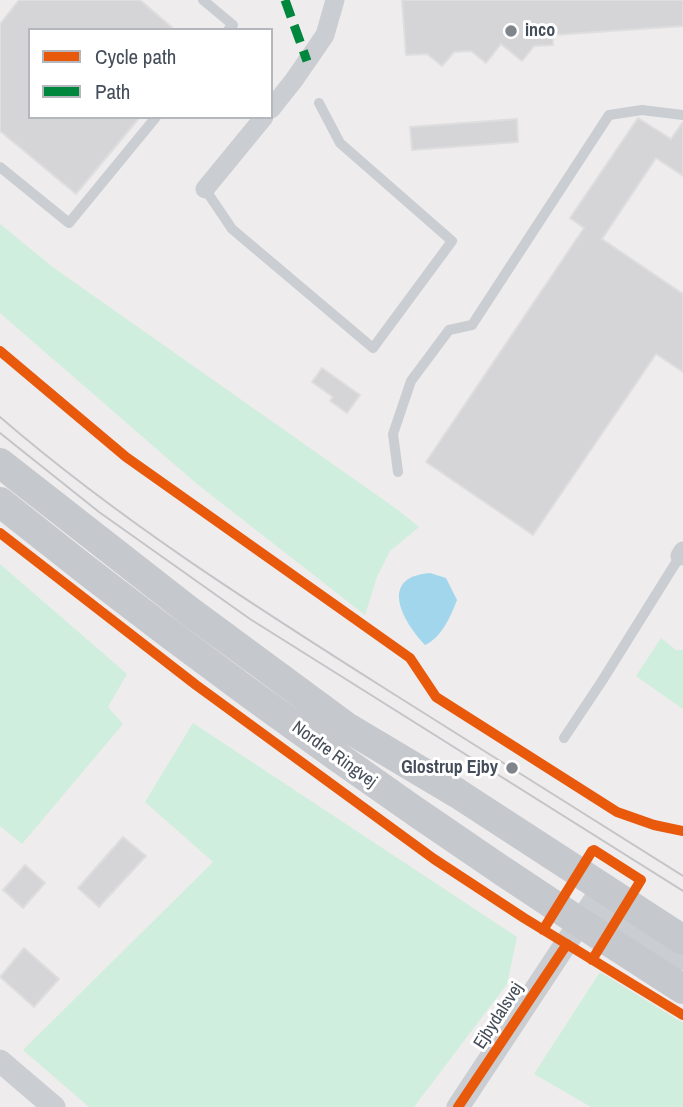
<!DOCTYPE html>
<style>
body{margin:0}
#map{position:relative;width:683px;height:1107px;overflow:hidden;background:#eeecec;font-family:"Archivo Narrow",sans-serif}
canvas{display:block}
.legend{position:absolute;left:28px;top:28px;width:245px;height:91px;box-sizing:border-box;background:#fff;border:2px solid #b4b8bd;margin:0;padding:9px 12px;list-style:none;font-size:21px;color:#444d59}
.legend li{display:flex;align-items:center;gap:14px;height:35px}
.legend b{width:35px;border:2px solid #b4b8bd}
</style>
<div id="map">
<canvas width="683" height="1107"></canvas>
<ul class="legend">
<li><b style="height:9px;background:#e8590c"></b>Cycle path</li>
<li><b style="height:9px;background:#00873e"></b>Path</li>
</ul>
</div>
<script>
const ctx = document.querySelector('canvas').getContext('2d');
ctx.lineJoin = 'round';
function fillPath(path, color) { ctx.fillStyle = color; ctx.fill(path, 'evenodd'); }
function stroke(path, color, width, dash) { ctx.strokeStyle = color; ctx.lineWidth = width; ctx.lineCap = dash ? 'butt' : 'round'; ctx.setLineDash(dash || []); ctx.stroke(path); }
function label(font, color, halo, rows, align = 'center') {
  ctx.font = font + ' "Archivo Narrow",sans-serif'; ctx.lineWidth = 6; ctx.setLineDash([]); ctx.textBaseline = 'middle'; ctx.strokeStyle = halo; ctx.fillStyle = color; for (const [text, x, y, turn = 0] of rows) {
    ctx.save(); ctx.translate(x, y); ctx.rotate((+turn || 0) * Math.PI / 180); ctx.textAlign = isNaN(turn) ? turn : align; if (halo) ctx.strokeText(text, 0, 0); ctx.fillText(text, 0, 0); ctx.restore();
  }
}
fillPath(new Path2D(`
 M0,224L54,268L398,510L419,527L390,551L377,577L365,615L197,484L0,313Z
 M0,564L127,674L108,707L123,724L22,844L0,826Z
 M661,638L676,650H683V709L636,676Z
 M193,723L517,937L507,984L414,1107H89L23,1050L213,862L145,802Z
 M600,972L683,1023V1107H591L534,1074Z`), '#d0eede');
fillPath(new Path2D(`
 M430,573L446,578L457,600C451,616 441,638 425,645C402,621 378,577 430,573Z`), '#a2d6ed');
const building = new Path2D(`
 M19,0H140L175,30H30V117H140L76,194L0,131V24Z
 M402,0H683V26L553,35V45L534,46L522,61L501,44L486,63L471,51L454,52L442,66L427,54L406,55Z
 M638,118L671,139L683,122V176L656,158L602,239L683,294V372L656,354L533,535L426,462L584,228L570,218Z
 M517,119L518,142L412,150L410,127Z
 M322,368L360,395L347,413L330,401L333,397L312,382Z
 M123,837L146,856L99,907L78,888Z
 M25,865L45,883L23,908L3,890Z
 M24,948L59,979L34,1007L0,977Z`);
fillPath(building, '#d5d4d7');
stroke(building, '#dfdedf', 2);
stroke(new Path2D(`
 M203,0L233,25L228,30
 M0,167L69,223L156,117
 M205,189L232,229L373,348L452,241L340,143L319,103
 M398,472L393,434L411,381L449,330L472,325L609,115L642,110L683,115
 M564,738L602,681L680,556`), '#cacdd1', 10);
stroke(new Path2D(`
 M271,109L294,80L325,35L335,0
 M205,189L264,117
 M680,556L683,551`), '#cacdd1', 19);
stroke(new Path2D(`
 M579,923L603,915L683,959
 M0,1061L54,1107
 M458,1107L602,889`), '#cacdd1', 23);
stroke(new Path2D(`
 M0,463L188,610L348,728L457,793L683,940
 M0,502C218,677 447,839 683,989`), '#c5c8cd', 30);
stroke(new Path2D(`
 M0,417C118,519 250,603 381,686C482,749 582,813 683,876
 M0,433L99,512L250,619L683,891`), '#c4c5c8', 2);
stroke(new Path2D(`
 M285,0L307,61`), '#00873e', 9, [18, 9]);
stroke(new Path2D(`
 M0,351L126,457L410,658L436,697L617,812L654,825L683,831
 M0,533L196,685L434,859L524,918L683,1015
 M543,930L592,851L594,850L641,880L592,960
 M458,1107L567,944`), '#e8590c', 10);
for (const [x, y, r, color] of [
 [511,31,7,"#80858c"],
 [512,768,7,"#80858c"]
]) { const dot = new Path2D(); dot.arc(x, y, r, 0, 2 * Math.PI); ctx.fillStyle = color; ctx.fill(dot); stroke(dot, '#fff', 2.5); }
label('bold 18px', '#444d59', '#fff', [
 ["inco",525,31],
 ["Glostrup Ejby",498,768,"right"]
], 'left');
label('18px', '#444d59', '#fff', [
 ["Nordre Ringvej",334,755,36],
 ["Ejbydalsvej",499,1016,-57]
]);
</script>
